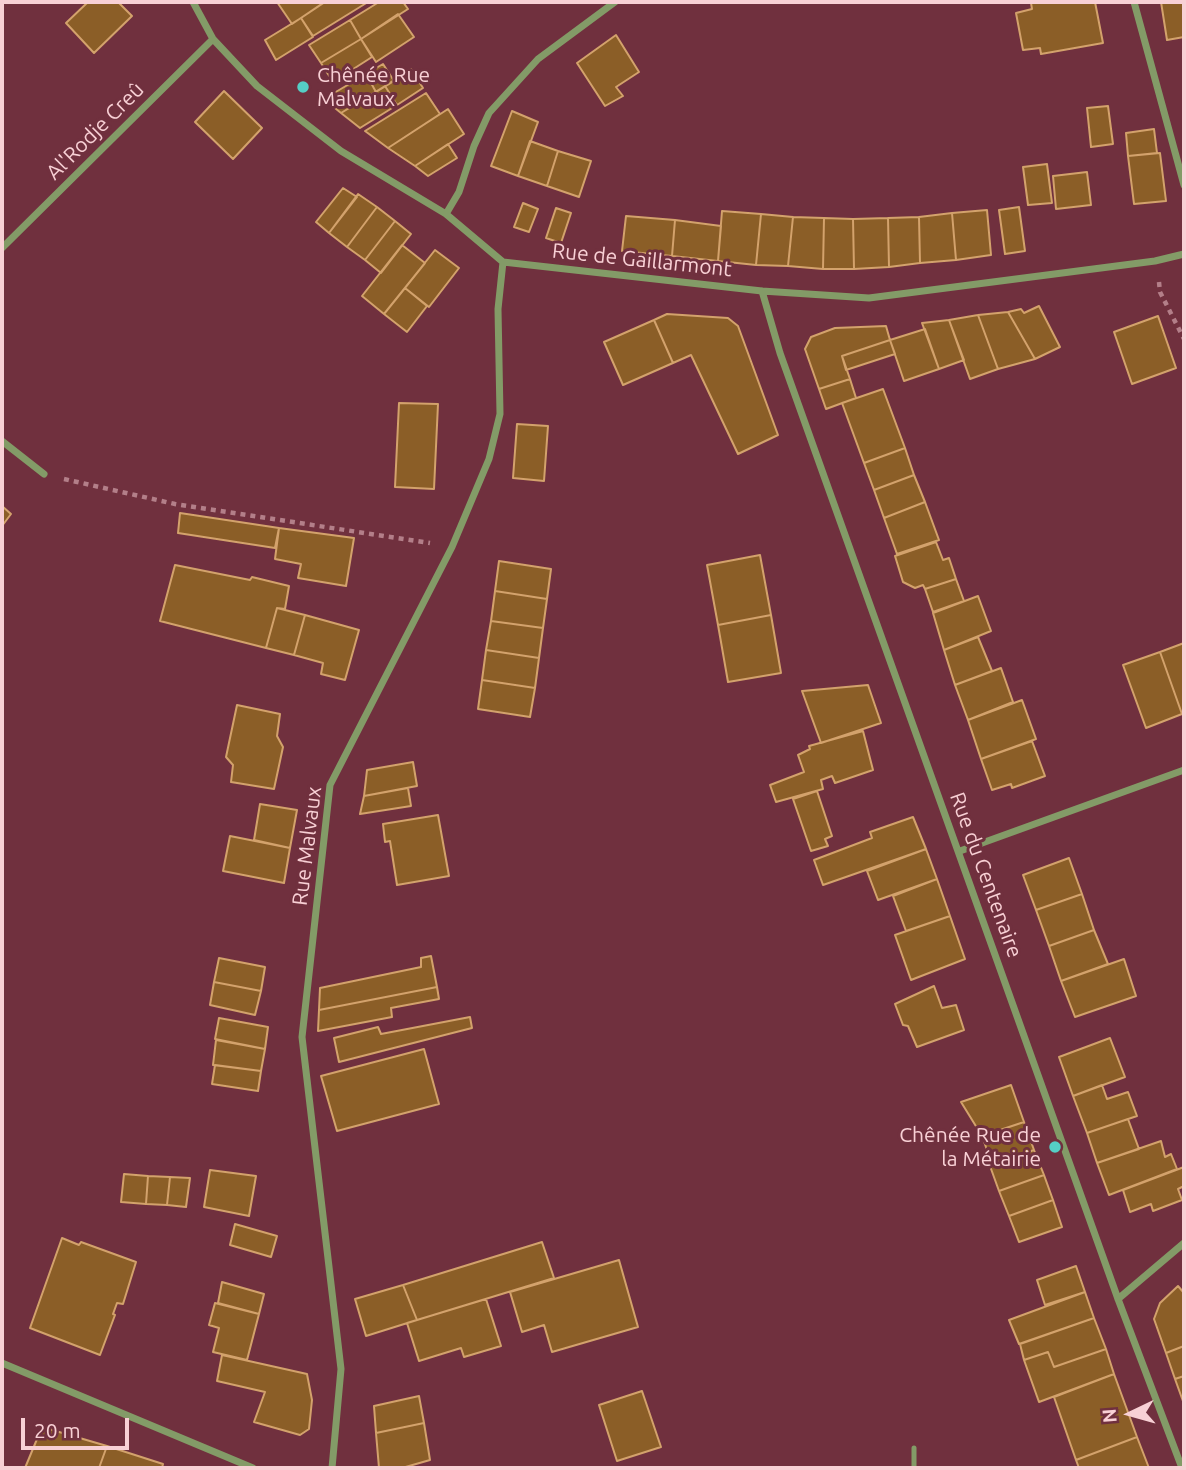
<!DOCTYPE html>
<meta charset="utf-8">
<style>
body{margin:0}
#map{position:relative;width:1186px;height:1470px;overflow:hidden;background:#70303e;font-family:Ubuntu,sans-serif}
canvas{display:block}
.frame{position:absolute;inset:0;border:4px solid #f8d0d5;pointer-events:none}
.north{position:absolute;left:1095px;top:1379px;width:70px;height:70px;-webkit-text-stroke:5px #70303e;paint-order:stroke;rotate:265deg;font-size:19px;font-weight:700;line-height:28px;text-align:center;color:#f8d0d5}
.north::after{content:'';display:block;margin:auto;width:24px;height:32px;background:#f8d0d5;clip-path:polygon(50% 0,100% 100%,50% 72%,0 100%)}
.scale{position:absolute;left:21px;top:1418px;width:108px;height:32px;box-sizing:border-box;border:4px solid #f8d0d5;border-top:0;padding-left:9px;font-size:21px;line-height:24px;white-space:nowrap;color:#f8d0d5;-webkit-text-stroke:5px #70303e;paint-order:stroke}
</style>
<div id="map">
<canvas width="1186" height="1470"></canvas>
<div class="frame"></div>
<div class="north">N</div>
<div class="scale">20 m</div>
</div>
<script>
const ctx = document.querySelector('canvas').getContext('2d');
ctx.lineJoin = 'round';
function fillPath(path, color) { ctx.fillStyle = color; ctx.fill(path, 'evenodd'); }
function stroke(path, color, width, dash) { ctx.strokeStyle = color; ctx.lineWidth = width; ctx.lineCap = dash ? 'butt' : 'round'; ctx.setLineDash(dash || []); ctx.stroke(path); }
function label(font, color, halo, rows, align = 'center') {
  ctx.font = font + ' Ubuntu,sans-serif'; ctx.lineWidth = 6; ctx.setLineDash([]); ctx.textBaseline = 'middle'; ctx.strokeStyle = halo; ctx.fillStyle = color; for (const [text, x, y, turn = 0] of rows) {
    ctx.save(); ctx.translate(x, y); ctx.rotate((+turn || 0) * Math.PI / 180); ctx.textAlign = isNaN(turn) ? turn : align; if (halo) ctx.strokeText(text, 0, 0); ctx.fillText(text, 0, 0); ctx.restore();
  }
}
const building = new Path2D(`
 M88,2H118L132,16L94,53L66,23Z
 M277,2H323V3L292,24Z
 M325,2H368L313,36L301,18Z
 M379,2H403L408,9L361,39L350,20Z
 M1039,2H1095L1103,43L1041,54L1040,48L1023,50L1016,13L1032,9L1031,3Z
 M1161,2H1184V37L1167,40Z
 M398,14L414,37L376,62L361,39Z
 M301,18L313,37L276,60L265,40Z
 M350,20L361,39L321,63L309,45Z
 M616,35L639,72L616,87L623,96L605,106L577,63Z
 M361,39L372,57L333,82L321,63Z
 M383,64L394,81L376,92L366,74Z
 M411,69L423,88L397,105L385,86Z
 M366,74L376,92L341,113L324,99Z
 M385,86L397,105L360,128L341,113Z
 M224,91L262,128L233,159L195,122Z
 M426,93L440,114L388,148L365,131Z
 M1108,106L1113,144L1091,147L1087,108Z
 M448,109L464,134L415,166L388,148Z
 M512,111L538,122L518,176L491,166Z
 M1154,129L1157,153L1128,156L1126,133Z
 M530,141L558,151L547,186L518,176Z
 M448,144L457,158L428,176L415,166Z
 M558,151L591,161L579,197L547,186Z
 M1160,153L1166,201L1134,204L1128,156Z
 M1047,164L1052,203L1028,205L1023,167Z
 M1087,172L1091,205L1056,209L1053,176Z
 M343,188L357,197L329,233L316,222Z
 M358,194L377,207L347,247L329,233Z
 M523,203L538,209L529,232L514,227Z
 M377,207L395,221L365,260L347,247Z
 M1019,207L1025,251L1005,254L999,210Z
 M556,208L571,213L561,243L546,238Z
 M987,210L991,255L956,260L952,213Z
 M722,211L761,214L756,265L718,261Z
 M952,213L956,260L920,263L919,217Z
 M761,214L793,217L788,266L756,265Z
 M626,216L675,220L672,256L622,251Z
 M793,217L824,218L823,269L788,266Z
 M919,217L920,263L889,267L888,218Z
 M824,218L853,219L854,269H823Z
 M888,218L889,267L854,269L853,219Z
 M675,220L721,226L718,261L672,256Z
 M395,221L411,234L381,273L365,260Z
 M402,245L425,263L384,314L362,296Z
 M435,250L459,268L429,307L405,288Z
 M405,288L427,306L407,332L384,314Z
 M1039,306L1060,347L1035,359L1008,312L1021,309L1024,313Z
 M1008,312L1035,359L998,369L978,315Z
 M667,314L728,318L738,326L778,435L738,454L691,355L673,363L654,320Z
 M978,315L998,369L970,379L949,320Z
 M1158,316L1176,368L1132,384L1114,332Z
 M654,320L673,363L623,385L604,342Z
 M949,320L964,360L939,369L922,323Z
 M886,326L890,340L842,356L850,379L819,389L805,349L811,337L835,328Z
 M925,329L939,369L904,381L890,340Z
 M890,340L895,354L846,370L842,356Z
 M850,379L856,398L826,409L819,389Z
 M883,389L905,448L864,463L842,403Z
 M399,403L438,404L434,489L395,487Z
 M517,424L548,426L544,481L513,478Z
 M905,448L914,475L874,490L864,463Z
 M914,475L925,502L884,518L874,490Z
 M925,502L939,540L897,554L884,518Z
 M2,506L11,514L2,526Z
 M180,513L279,528L275,548L178,533Z
 M279,528L354,538L346,586L298,578L301,564L275,559Z
 M936,542L943,560L949,558L956,579L925,589L923,585L915,588L903,582L895,556Z
 M760,555L771,615L718,625L707,565Z
 M499,561L551,569L547,599L495,591Z
 M175,565L250,580L252,577L289,586L285,609L277,608L266,648L160,621Z
 M956,579L964,601L933,612L925,589Z
 M495,591L547,599L543,628L491,621Z
 M978,596L991,631L944,650L933,613Z
 M277,608L305,615L294,655L266,648Z
 M305,615L359,630L345,680L321,674L323,663L294,655Z
 M771,615L781,673L728,682L718,625Z
 M491,621L543,628L539,658L486,650Z
 M978,637L992,671L955,685L944,650Z
 M1184,643V713L1182,714L1160,652Z
 M486,650L539,658L535,688L482,680Z
 M1160,652L1182,714L1146,728L1123,665Z
 M1001,668L1013,702L968,720L955,685Z
 M482,680L535,688L530,717L478,709Z
 M868,685L881,723L821,743L802,691Z
 M1022,700L1036,739L981,759L968,720Z
 M237,705L280,714L277,736L283,747L274,789L231,782L233,765L226,757Z
 M863,731L873,770L835,783L832,776L821,780L823,789L776,802L770,785L804,772L798,755L810,749L809,746Z
 M1032,741L1045,776L1012,788L1011,784L992,790L981,759Z
 M413,762L417,786L364,796L367,770Z
 M408,788L411,806L360,814L364,796Z
 M817,791L832,836L825,839L828,846L811,851L793,799Z
 M260,804L297,810L290,848L254,840Z
 M438,815L449,876L397,885L390,841L385,842L383,824Z
 M913,817L926,849L823,885L814,860L872,838L870,832Z
 M230,836L290,848L284,883L223,871Z
 M926,849L937,879L878,900L867,871Z
 M1069,858L1082,894L1036,910L1023,875Z
 M937,879L950,916L906,931L893,896Z
 M1082,894L1094,930L1049,946L1036,910Z
 M950,916L965,959L911,980L895,935Z
 M1094,930L1108,964L1061,981L1049,946Z
 M431,956L437,987L319,1010L320,988L421,967V958Z
 M219,958L265,967L261,991L214,982Z
 M1124,959L1136,996L1075,1017L1061,981Z
 M214,982L261,991L255,1015L210,1005Z
 M934,986L942,1008L956,1005L964,1030L917,1047L908,1026L903,1025L895,1004Z
 M437,987L439,999L391,1008L392,1017L318,1031L319,1010Z
 M470,1017L472,1028L339,1062L334,1038L378,1027L381,1034Z
 M219,1018L268,1027L265,1049L215,1039Z
 M1110,1038L1125,1077L1073,1096L1059,1057Z
 M216,1040L265,1049L261,1071L213,1065Z
 M424,1049L439,1104L337,1131L321,1076Z
 M215,1065L261,1071L258,1091L212,1084Z
 M1011,1085L1024,1122L982,1136L961,1102Z
 M1102,1085L1107,1099L1128,1092L1137,1116L1087,1133L1073,1096Z
 M1128,1119L1139,1149L1097,1163L1087,1133Z
 M1024,1122L1034,1150L992,1164L982,1136Z
 M1161,1141L1165,1157L1171,1154L1177,1169L1109,1195L1097,1163Z
 M1034,1150L1044,1175L999,1191L990,1166Z
 M1184,1167V1186L1178,1189L1182,1200L1153,1211L1151,1204L1130,1212L1123,1190Z
 M210,1170L256,1176L249,1216L204,1207Z
 M124,1174L148,1176L146,1204L121,1202Z
 M1044,1175L1053,1200L1009,1216L999,1191Z
 M148,1176L170,1177L167,1205L146,1204Z
 M170,1177L190,1178L186,1207L167,1205Z
 M1053,1200L1062,1227L1019,1242L1009,1216Z
 M235,1224L277,1236L271,1257L230,1245Z
 M62,1238L79,1245L81,1242L136,1262L123,1304L117,1303L113,1314L115,1315L100,1355L30,1328Z
 M542,1242L554,1278L417,1320L403,1285Z
 M619,1260L638,1327L552,1352L544,1325L522,1332L510,1292Z
 M1076,1266L1085,1292L1045,1305L1037,1280Z
 M222,1282L264,1294L259,1314L218,1303Z
 M403,1285L417,1320L366,1336L355,1299Z
 M1178,1286L1184,1293V1346L1166,1353L1154,1319L1160,1303Z
 M1085,1292L1094,1318L1019,1344L1009,1320Z
 M486,1299L501,1346L464,1357L461,1348L419,1361L407,1323Z
 M215,1303L259,1314L247,1360L213,1352L219,1328L209,1325Z
 M1094,1318L1106,1349L1054,1367L1048,1352L1024,1360L1020,1344Z
 M1184,1346V1376L1175,1379L1166,1353Z
 M1106,1349L1114,1374L1039,1402L1024,1360L1048,1352L1054,1367Z
 M222,1355L307,1374L312,1400L309,1429L300,1435L254,1422L265,1392L217,1381Z
 M1114,1374L1137,1437L1076,1460L1054,1397Z
 M1184,1376V1404L1175,1379Z
 M642,1391L661,1447L617,1461L599,1405Z
 M419,1396L424,1423L376,1433L374,1406Z
 M424,1423L430,1460L402,1468H379L376,1433Z
 M42,1427L107,1446L99,1468H25Z
 M1137,1437L1149,1468H1079L1076,1460Z
 M107,1446L163,1464L162,1468H99Z`);
fillPath(building, '#8b5e27');
stroke(building, '#d3a26c', 2);
stroke(new Path2D(`
 M1159,282L1160,292L1184,339
 M64,479L175,504L430,543`), '#b37f89', 4.5, [5, 5]);
stroke(new Path2D(`
 M914,1448V1468`), '#839b67', 5);
stroke(new Path2D(`
 M193,2L213,39L257,86L341,151L446,214L503,262L762,291L869,298L1155,261L1184,254
 M1134,2L1184,185
 M446,214L459,192L474,146L489,113L538,59L615,2
 M2,248L213,39
 M762,291L780,353L1118,1299L1182,1468
 M2,441L44,474
 M960,851L1184,770
 M1118,1299L1184,1243
 M2,1363L253,1468
 M332,1468L341,1369L302,1037L330,785L452,547L489,459L500,414L498,309L503,262`), '#839b67', 7);
for (const [x, y, r, color] of [
 [303,87,7,"#55cec5"],
 [1055,1147,7,"#55cec5"]
]) { const dot = new Path2D(); dot.arc(x, y, r, 0, 2 * Math.PI); ctx.fillStyle = color; ctx.fill(dot); stroke(dot, '#70303e', 2.5); }
label('21px', '#f8d0d5', '#70303e', [
 ["Chênée Rue",317,75],
 ["Malvaux",317,99],
 ["Chênée Rue de",1041,1135,"right"],
 ["la Métairie",1041,1159,"right"]
], 'left');
label('21px', '#f8d0d5', '#70303e', [
 ["Al'Rodje Creû",95,131,-45],
 ["Rue de Gaillarmont",642,260,6],
 ["Rue Malvaux",307,846,-83],
 ["Rue du Centenaire",986,875,70]
]);
</script>
